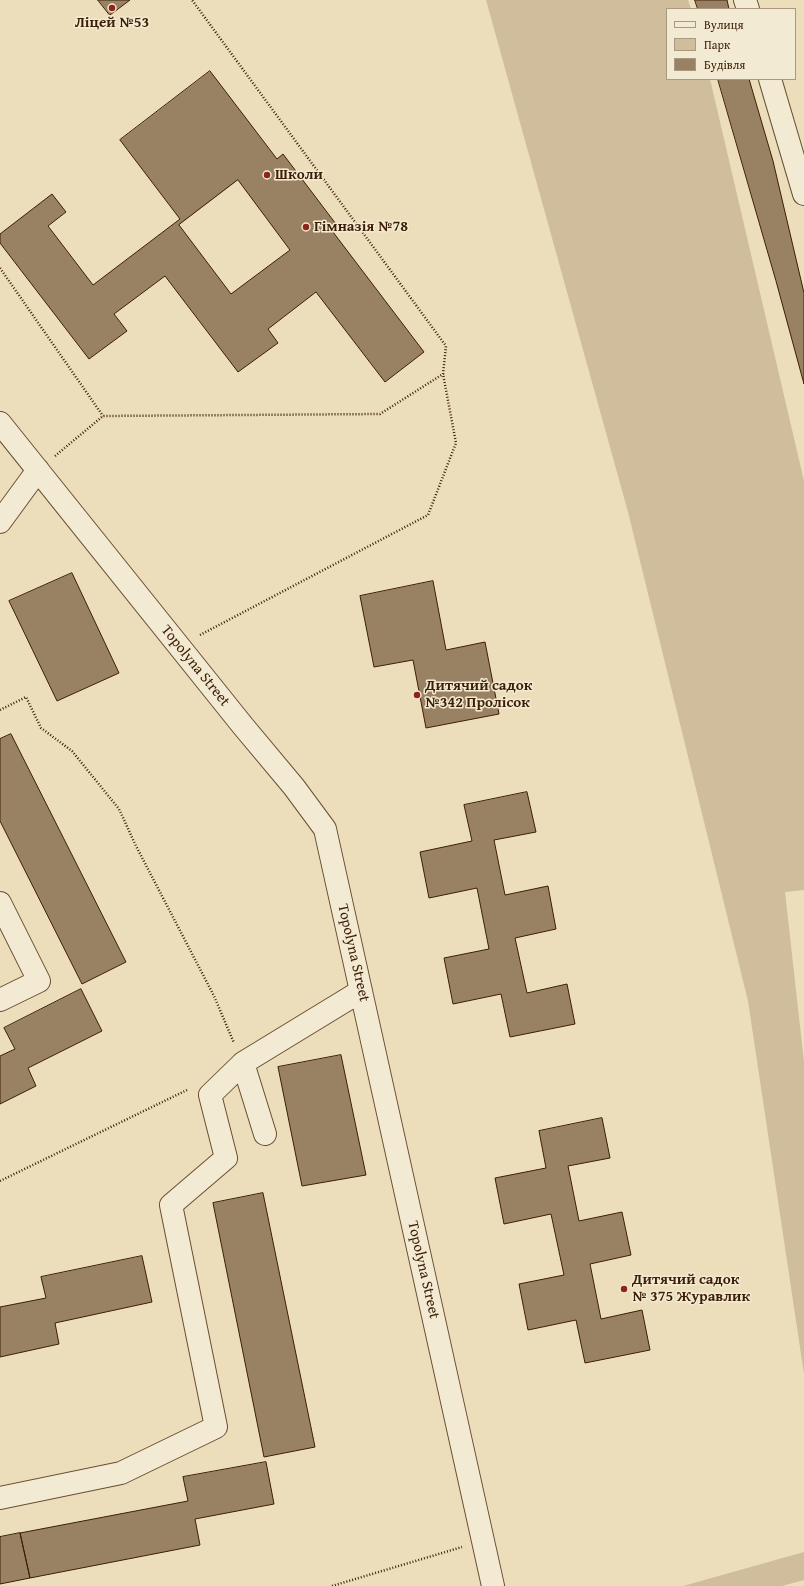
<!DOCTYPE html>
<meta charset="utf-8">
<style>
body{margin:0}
#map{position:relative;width:804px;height:1586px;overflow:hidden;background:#eddebb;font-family:"Gentium Book Plus",serif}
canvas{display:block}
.legend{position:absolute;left:666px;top:8px;width:130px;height:72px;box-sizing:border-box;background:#f3ead3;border:1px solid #aa9881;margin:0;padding:5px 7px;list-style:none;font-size:12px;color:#3d1e05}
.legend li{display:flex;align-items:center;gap:8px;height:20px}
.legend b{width:20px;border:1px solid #aa9881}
</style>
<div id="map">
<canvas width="804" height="1586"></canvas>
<ul class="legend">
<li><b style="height:5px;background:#f3ead3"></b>Вулиця</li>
<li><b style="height:11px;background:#cfbd9c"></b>Парк</li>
<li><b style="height:11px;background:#998264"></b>Будівля</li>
</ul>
</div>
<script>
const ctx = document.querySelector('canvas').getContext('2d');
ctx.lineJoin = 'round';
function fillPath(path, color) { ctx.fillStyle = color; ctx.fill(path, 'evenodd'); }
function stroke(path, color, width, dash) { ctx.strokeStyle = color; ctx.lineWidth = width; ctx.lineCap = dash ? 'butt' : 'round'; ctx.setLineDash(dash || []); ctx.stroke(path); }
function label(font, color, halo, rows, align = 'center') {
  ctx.font = font + ' "Gentium Book Plus",serif'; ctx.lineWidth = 3; ctx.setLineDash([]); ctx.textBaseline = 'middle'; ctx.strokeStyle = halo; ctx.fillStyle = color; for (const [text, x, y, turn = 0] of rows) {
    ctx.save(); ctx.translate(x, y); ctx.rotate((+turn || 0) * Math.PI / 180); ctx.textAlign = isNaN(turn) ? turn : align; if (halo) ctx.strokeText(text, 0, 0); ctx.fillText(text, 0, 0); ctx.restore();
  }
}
fillPath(new Path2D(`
 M486,0H688L691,9H667V79H710L804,481V890L785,892L804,1062V1374L748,1001L628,512Z
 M804,1552V1580L782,1586H683Z`), '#cfbd9c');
const building = new Path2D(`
 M98,0H130L110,15Z
 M695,0H727L729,9H698Z
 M210,71L277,159L283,154L339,228L333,232L424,352L385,382L316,292L268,329L278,343L238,372L165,276L114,314L127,331L89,359L0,243V234L52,194L66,212L48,226L93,285L180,219L120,140ZM238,180L290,250L231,294L179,225Z
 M718,79H749L773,161L804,293V384L776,281Z
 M72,573L119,673L57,701L9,601Z
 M433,581L446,650L485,642L499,714L426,728L413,660L374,667L360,596Z
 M11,734L126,962L82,984L0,821V739Z
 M527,792L536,832L494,840L505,895L548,886L556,929L515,938L527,993L567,984L575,1024L510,1037L501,994L453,1004L444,958L489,949L477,888L429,898L420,852L472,841L464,805Z
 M81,989L102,1031L28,1068L36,1086L0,1104V1056L15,1049L4,1028Z
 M341,1055L366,1175L302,1186L278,1067Z
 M602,1118L610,1158L568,1166L579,1221L622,1212L631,1255L590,1264L601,1319L642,1310L650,1350L585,1363L576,1320L528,1330L519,1284L564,1275L551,1214L504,1224L495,1178L546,1168L539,1131Z
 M263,1193L315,1447L264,1457L213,1203Z
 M142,1256L152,1302L55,1323L59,1344L0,1357V1307L46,1298L41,1277Z
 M266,1462L274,1504L195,1519L200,1545L30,1578L20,1533L188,1501L183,1477Z
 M20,1533L30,1578L0,1584V1537Z`);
fillPath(building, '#998264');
stroke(building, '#3d1e05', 1);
const minor = new Path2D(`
 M745,0L748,9
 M770,79L804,194
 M0,423L243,726L294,787L325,829L493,1586
 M0,522L38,470
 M0,903L39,981L0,1000
 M243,1063L265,1134
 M0,1498L121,1473L216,1427L171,1205L226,1158L210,1095L243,1063L361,991`);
stroke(minor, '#694e32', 24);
stroke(new Path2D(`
 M0,268L103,416
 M55,456L103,416L380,414L443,374L446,346L192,0
 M200,635L428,515L456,443L443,374
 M0,710L26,697L41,728L72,751L119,809L136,846L214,996L234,1043
 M0,1181L187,1090
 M332,1586L462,1547`), '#3d1e05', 2.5, [1, 2]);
stroke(minor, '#f3ead3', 22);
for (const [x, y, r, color] of [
 [112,8,4,"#8f2418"],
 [267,175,4,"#8f2418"],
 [306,227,4,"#8f2418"],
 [417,695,4,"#8f2418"],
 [624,1289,4,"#8f2418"]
]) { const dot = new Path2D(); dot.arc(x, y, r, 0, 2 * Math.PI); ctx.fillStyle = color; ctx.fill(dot); stroke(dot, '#f3ead3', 1.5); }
label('bold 15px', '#3d1e05', '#f3ead3', [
 ["Ліцей №53",112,23,"center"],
 ["Школи",275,175],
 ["Гімназія №78",314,227],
 ["Дитячий садок",425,686],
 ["№342 Пролісок",425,703],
 ["Дитячий садок",632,1280],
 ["№ 375 Журавлик",632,1297]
], 'left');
label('15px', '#3d1e05', '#f3ead3', [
 ["Topolyna Street",195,666,51],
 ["Topolyna Street",353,953,77],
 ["Topolyna Street",423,1270,77]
]);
</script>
